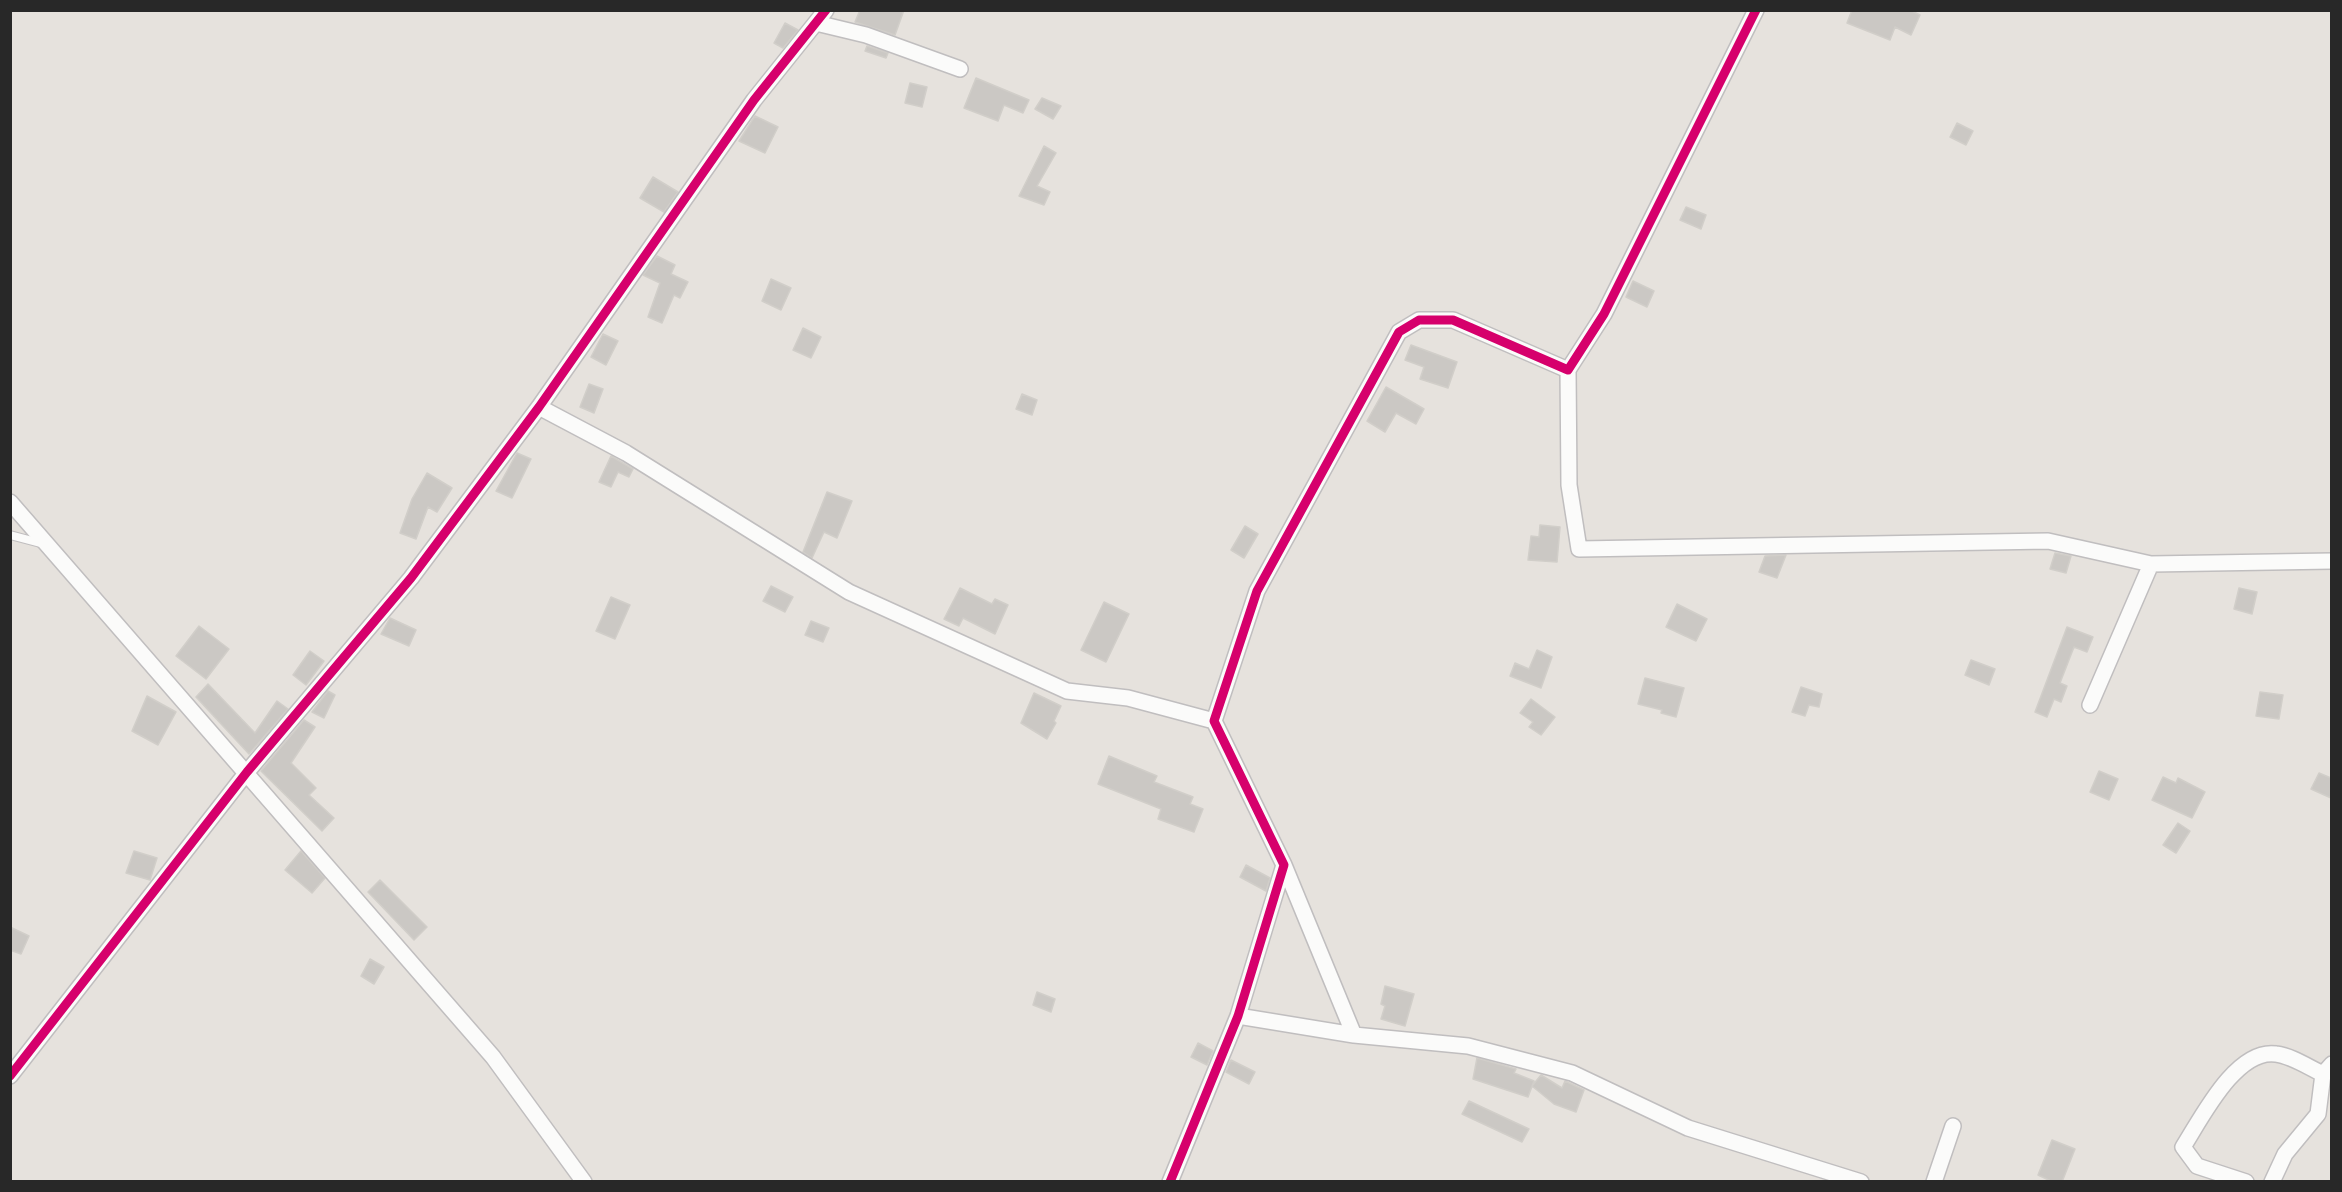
<!DOCTYPE html>
<style>
body{margin:0}
#map{position:relative;width:2342px;height:1192px;overflow:hidden;background:#e6e2dd;font-family:Overpass,sans-serif}
canvas{display:block}
.frame{position:absolute;inset:0;border:12px solid #282828;pointer-events:none}
</style>
<div id="map">
<canvas width="2342" height="1192"></canvas>
<div class="frame"></div>
</div>
<script>
const ctx = document.querySelector('canvas').getContext('2d');
ctx.lineJoin = 'round';
function fillPath(path, color) { ctx.fillStyle = color; ctx.fill(path, 'evenodd'); }
function stroke(path, color, width, dash) { ctx.strokeStyle = color; ctx.lineWidth = width; ctx.lineCap = dash ? 'butt' : 'round'; ctx.setLineDash(dash || []); ctx.stroke(path); }
const building = new Path2D(`
 M860,10H904L895,35L855,22Z
 M1852,10H1910L1920,15L1911,35L1895,27L1890,40L1847,23Z
 M785,23L798,30L783,48L774,43Z
 M867,46L888,53L886,58L865,51Z
 M976,78L1029,100L1023,113L1004,105L998,121L964,108Z
 M910,83L927,87L922,107L905,103Z
 M1042,98L1061,106L1053,119L1035,109Z
 M755,116L778,127L765,153L739,141Z
 M1957,123L1973,131L1966,145L1950,137Z
 M1044,146L1056,153L1037,186L1050,192L1044,205L1019,196Z
 M653,177L678,192L664,212L640,198Z
 M1686,207L1706,215L1701,229L1680,220Z
 M657,256L675,265L671,274L688,282L680,298L674,295L662,323L648,317L660,283L643,275Z
 M771,279L791,288L781,310L762,301Z
 M1633,281L1654,291L1647,307L1626,297Z
 M803,328L821,337L811,358L793,350Z
 M603,334L618,341L606,365L591,357Z
 M1411,345L1457,362L1448,388L1420,379L1424,367L1405,360Z
 M589,384L603,389L594,413L580,407Z
 M1386,387L1424,409L1416,424L1396,413L1385,432L1367,421Z
 M1022,394L1037,400L1032,415L1016,409Z
 M517,453L531,459L512,498L496,491Z
 M611,456L633,469L629,477L618,472L611,487L599,482Z
 M427,473L452,488L437,512L428,507L416,539L400,533L412,499Z
 M827,492L852,501L837,538L824,532L812,558L803,552Z
 M1540,525L1560,527L1557,562L1528,560L1531,536L1539,537Z
 M1245,526L1258,534L1244,558L1231,550Z
 M2055,553L2071,556L2066,573L2050,569Z
 M1786,555L1777,578L1759,572L1765,556Z
 M771,586L793,597L785,612L763,601Z
 M960,588L992,604L995,599L1008,605L995,634L963,618L959,626L944,619Z
 M2239,588L2257,592L2252,614L2234,609Z
 M611,597L630,605L615,639L596,631Z
 M1104,602L1129,614L1106,662L1081,650Z
 M1677,604L1707,619L1696,641L1666,627Z
 M390,618L416,630L409,646L381,634Z
 M811,621L829,628L823,642L805,635Z
 M199,626L229,649L206,679L176,656Z
 M2067,627L2093,637L2087,652L2074,647L2060,683L2067,686L2061,702L2054,699L2047,717L2035,712Z
 M1537,650L1552,657L1541,688L1510,676L1515,663L1529,669Z
 M310,651L324,661L306,685L293,675Z
 M1971,660L1995,669L1989,685L1965,675Z
 M1645,678L1684,688L1676,717L1661,713L1662,710L1638,704Z
 M208,684L255,733L277,701L288,709L249,754L196,697Z
 M1801,687L1822,694L1819,707L1809,705L1805,716L1792,712Z
 M328,691L335,695L324,718L312,712Z
 M2260,692L2283,695L2279,719L2256,716Z
 M1034,693L1061,706L1054,721L1056,723L1047,739L1021,723Z
 M147,696L176,712L158,745L132,731Z
 M1531,699L1555,717L1541,735L1529,727L1533,722L1520,713Z
 M304,720L315,727L291,763L316,788L309,795L334,818L322,831L261,771Z
 M1109,756L1157,776L1154,782L1193,797L1190,804L1203,809L1194,832L1158,819L1161,809L1098,784Z
 M2099,771L2118,779L2109,800L2090,792Z
 M2319,773L2331,778V798L2311,789Z
 M2163,777L2176,783L2178,778L2205,792L2192,818L2152,800Z
 M2178,823L2190,831L2176,853L2163,845Z
 M134,851L157,858L150,880L126,873Z
 M301,851L325,878L312,893L285,870Z
 M1246,865L1270,878L1266,891L1240,877Z
 M380,880L427,927L414,940L368,892Z
 M10,927L29,936L21,954L10,950Z
 M370,959L384,967L374,984L361,976Z
 M1385,986L1414,994L1405,1026L1381,1019L1385,1006L1381,1004Z
 M1037,992L1055,999L1051,1012L1033,1005Z
 M1198,1043L1213,1051L1207,1065L1191,1057Z
 M1477,1058L1516,1069L1514,1073L1534,1081L1528,1097L1473,1079Z
 M1231,1060L1255,1072L1249,1084L1226,1072Z
 M1541,1075L1562,1088L1565,1081L1584,1090L1576,1112L1554,1104L1532,1086Z
 M1469,1101L1529,1129L1522,1142L1462,1114Z
 M2052,1140L2075,1149L2062,1182H2053L2038,1175Z`);
fillPath(building, '#cbc8c4');
stroke(building, '#d1cec9', 1.5);
const service = new Path2D(`
 M10,535L44,544`);
const minor = new Path2D(`
 M816,23L866,35L960,69
 M1568,370L1569,485L1579,549L2048,541L2151,564L2332,561
 M539,407L626,453L849,592L1067,691L1128,698L1214,721
 M10,502L493,1057L584,1182
 M2090,705L2151,564
 M1284,865L1354,1035
 M1238,1016L1354,1035L1468,1046L1572,1073L1688,1128L1861,1182
 M10,1076L247,772L411,578L539,407L754,100L826,10
 M1170,1182L1238,1016L1284,865L1214,721L1257,591L1399,332L1419,320H1453L1568,370L1604,314L1756,10
 M1934,1182L1953,1126
 M2246,1182L2197,1166L2183,1147C2201,1119 2236,1048 2276,1054C2292,1056 2308,1067 2323,1074
 M2272,1182L2285,1154L2318,1114L2323,1074L2332,1064`);
stroke(service, '#c0bebf', 10);
stroke(minor, '#c0bebf', 18);
stroke(service, '#fbfbfa', 8);
stroke(minor, '#fbfbfa', 15);
stroke(new Path2D(`
 M10,1076L247,772L411,578L539,407L754,100L826,10
 M1170,1182L1238,1016L1284,865L1214,721L1257,591L1399,332L1419,320H1453L1568,370L1604,314L1756,10`), '#d6006c', 9);
</script>
